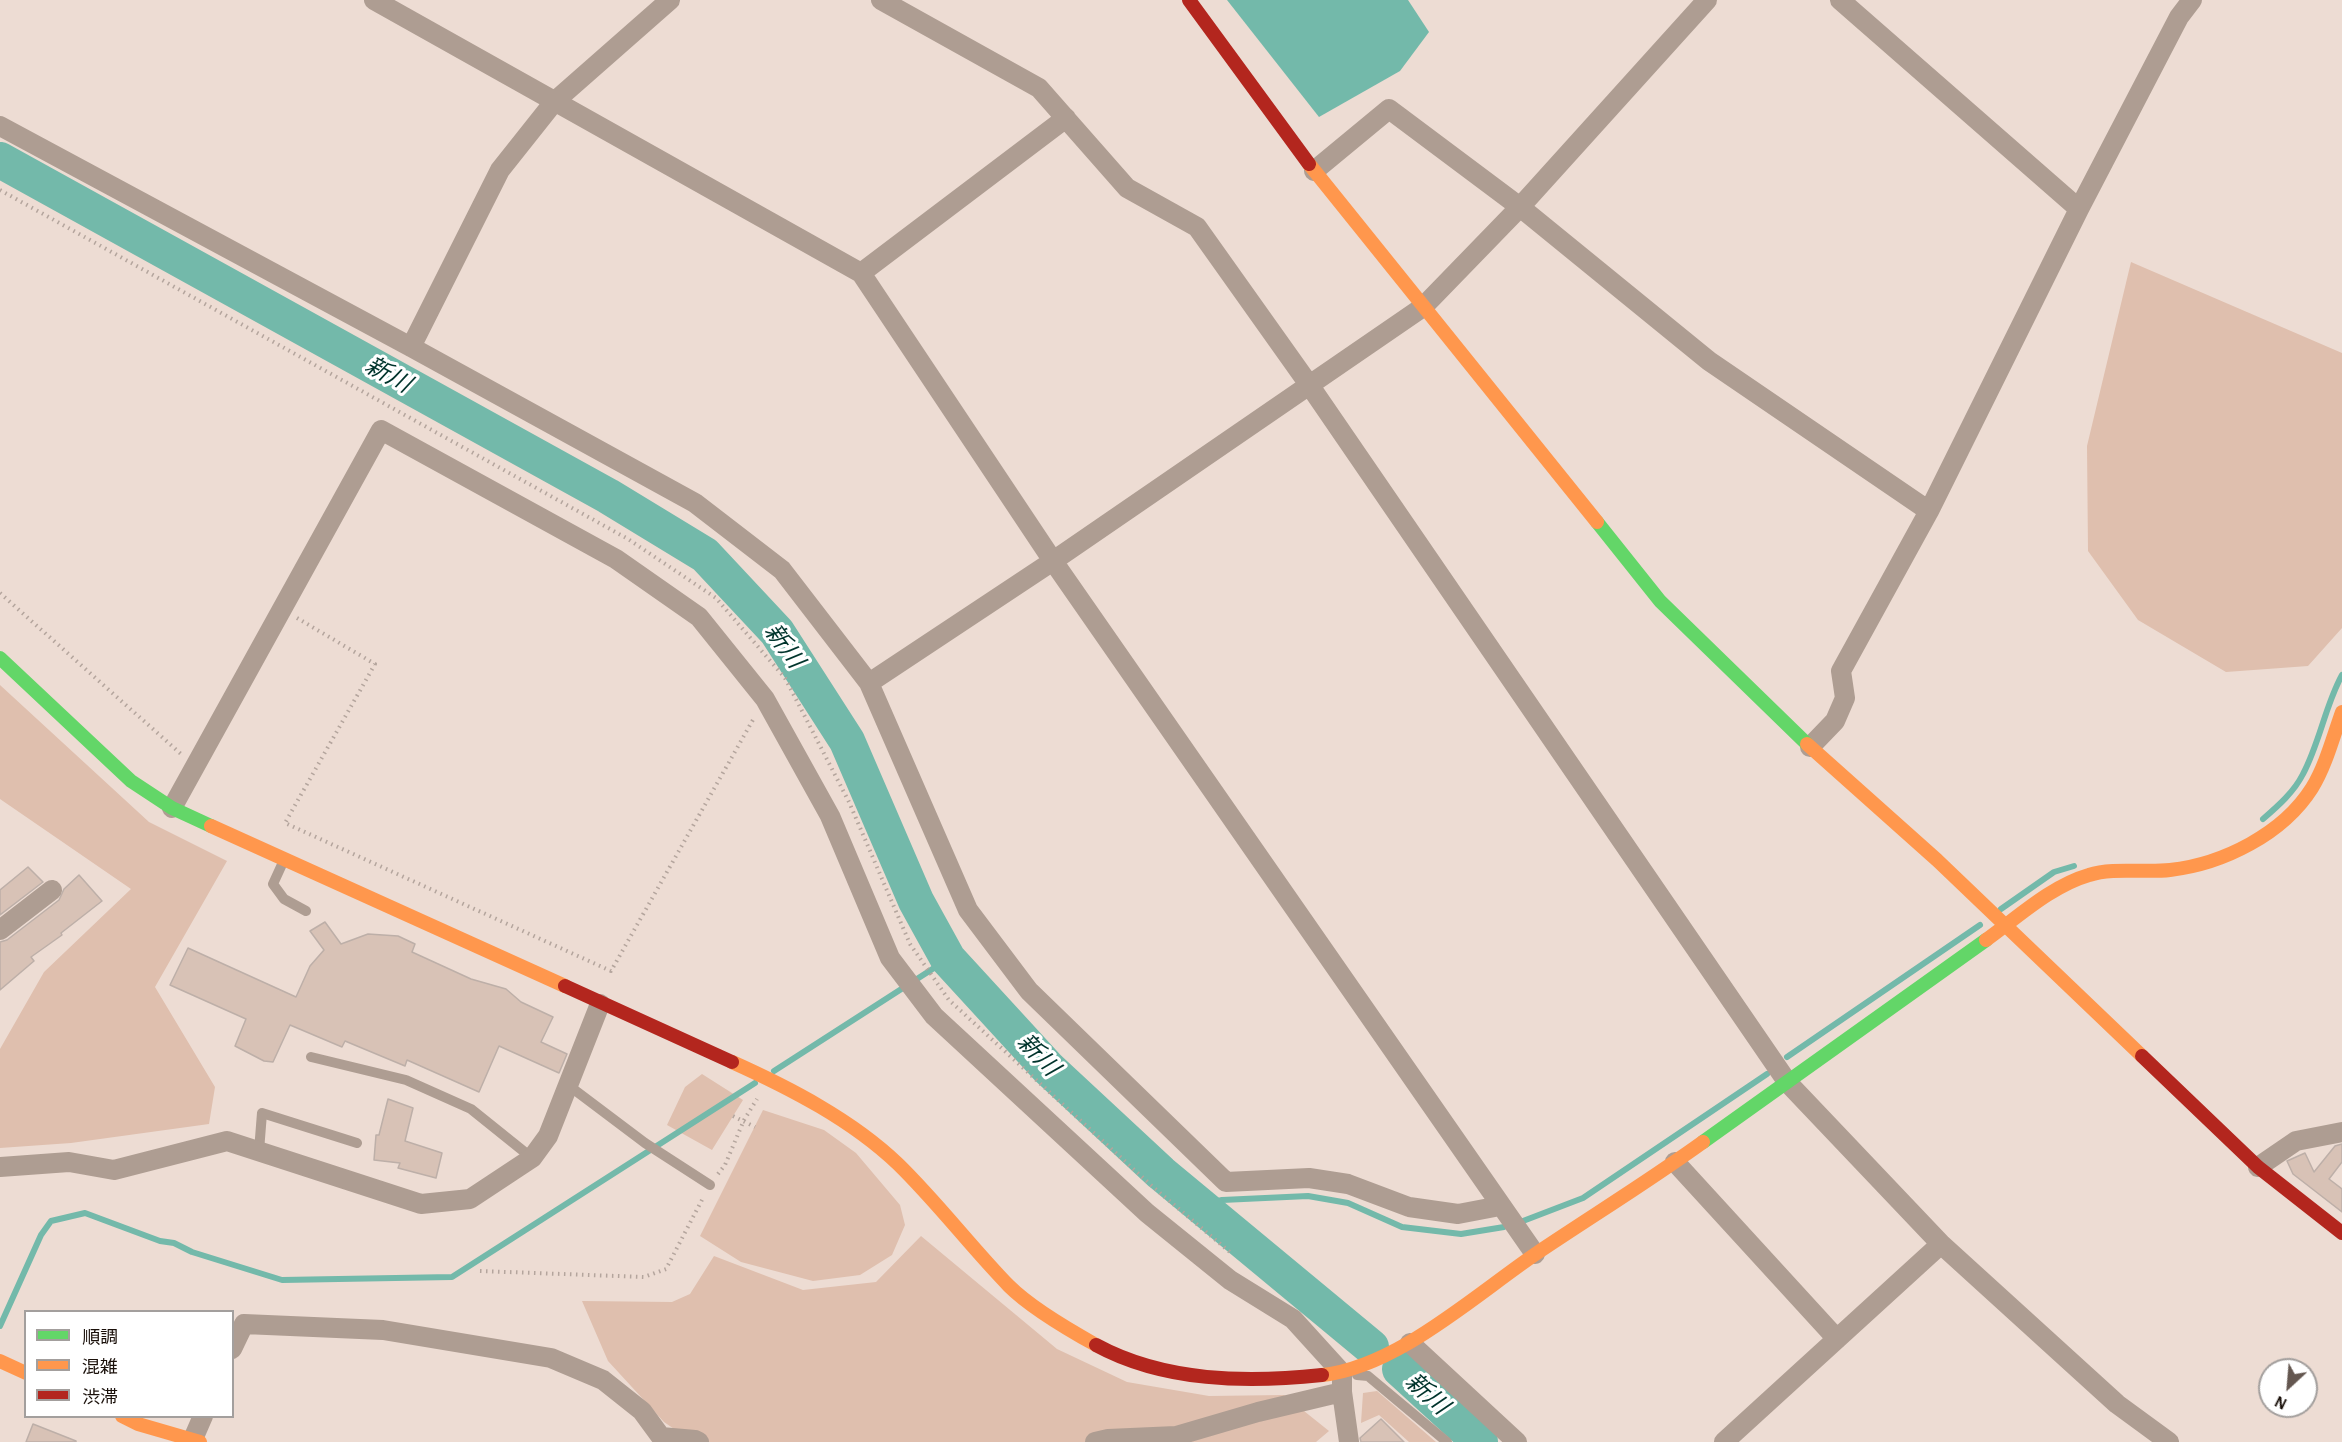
<!DOCTYPE html>
<meta charset="utf-8">
<style>
body{margin:0}
#map{position:relative;width:2342px;height:1442px;overflow:hidden;background:#eddcd3;font-family:"Alegreya Sans","Noto Sans JP",sans-serif}
canvas{display:block}
.legend{position:absolute;left:24px;top:1310px;width:210px;height:108px;box-sizing:border-box;background:#fff;border:2px solid #a39f9d;margin:0;padding:8px 10px;list-style:none;font-size:18px;color:#1a100a}
.legend li{display:flex;align-items:center;gap:12px;height:30px}
.legend b{width:30px;border:2px solid #a39f9d}
.north{position:absolute;left:2258px;top:1358px;width:60px;height:60px;box-sizing:border-box;background:#fff;border:2px solid #a39f9d;border-radius:50%;rotate:206deg;font-size:16px;font-weight:700;line-height:24px;text-align:center;color:#1a100a}
.north::after{content:'';display:block;margin:auto;width:21px;height:27px;background:#645750;clip-path:polygon(50% 0,100% 100%,50% 72%,0 100%)}
</style>
<div id="map">
<canvas width="2342" height="1442"></canvas>
<ul class="legend">
<li><b style="height:8px;background:#63d668"></b>順調</li>
<li><b style="height:8px;background:#ff974d"></b>混雑</li>
<li><b style="height:8px;background:#b3261e"></b>渋滞</li>
</ul>
<div class="north">N</div>
</div>
<script>
const ctx = document.querySelector('canvas').getContext('2d');
ctx.lineJoin = 'round';
function fillPath(path, color) { ctx.fillStyle = color; ctx.fill(path, 'evenodd'); }
function stroke(path, color, width, dash) { ctx.strokeStyle = color; ctx.lineWidth = width; ctx.lineCap = dash ? 'butt' : 'round'; ctx.setLineDash(dash || []); ctx.stroke(path); }
function label(font, color, halo, rows, align = 'center') {
  ctx.font = font + ' "Alegreya Sans","Noto Sans JP",sans-serif'; ctx.lineWidth = 6; ctx.setLineDash([]); ctx.textBaseline = 'middle'; ctx.strokeStyle = halo; ctx.fillStyle = color; for (const [text, x, y, turn = 0] of rows) {
    ctx.save(); ctx.translate(x, y); ctx.rotate((+turn || 0) * Math.PI / 180); ctx.textAlign = isNaN(turn) ? turn : align; if (halo) ctx.strokeText(text, 0, 0); ctx.fillText(text, 0, 0); ctx.restore();
  }
}
fillPath(new Path2D(`
 M2131,262L2342,353V628L2308,666L2226,672L2138,620L2088,551L2087,446Z
 M0,685L149,822L227,861L155,987L215,1087L209,1124L71,1143L0,1148V1049L44,972L131,889L0,799Z
 M702,1074L743,1100L712,1150L667,1125L685,1087Z
 M763,1110L824,1130L856,1153L900,1205L905,1225L892,1255L860,1275L813,1281L741,1262L700,1236Z
 M921,1236L1057,1349L1127,1382L1209,1396L1284,1395L1329,1431L1316,1442H693L664,1422L608,1361L582,1301L672,1302L690,1294L714,1256L803,1290L876,1282Z
 M1377,1391L1436,1442H1409L1379,1415L1361,1423L1363,1393Z`), '#dfbfae');
fillPath(new Path2D(`
 M1227,0H1408L1429,32L1400,71L1319,117Z`), '#73b9aa');
stroke(new Path2D(`
 M2263,819C2278,806 2294,792 2303,774C2320,742 2325,706 2342,675
 M2001,909L2054,872L2074,866
 M1787,1057L1980,925
 M774,1071L948,959
 M1200,1206L1222,1200L1308,1196L1348,1203L1402,1227L1461,1234L1504,1227
 M1523,1221L1583,1198L1767,1074
 M0,1326L41,1235L51,1221L85,1213L160,1241L174,1243L192,1252L282,1280L452,1277L755,1083`), '#73b9aa', 6);
stroke(new Path2D(`
 M0,160L608,496L705,555L777,632L847,741L916,901L948,959L1048,1068L1161,1173L1371,1347
 M1400,1369L1480,1442`), '#73b9aa', 36);
const building = new Path2D(`
 M28,867L43,882L0,915V890Z
 M79,875L102,901L61,933L62,935L31,957L34,961L0,990V942L7,940L59,900L64,889Z
 M325,922L341,944L368,934L398,936L415,944L412,952L471,979L506,989L521,1002L553,1017L541,1042L567,1054L559,1073L499,1046L479,1092L407,1060L405,1066L345,1041L342,1047L290,1025L273,1062L264,1061L235,1046L246,1019L170,985L188,948L296,997L310,966L324,950L310,931Z
 M388,1099L413,1108L405,1141L442,1153L436,1178L398,1168L400,1163L374,1160L376,1135H379Z
 M2342,1144V1162L2329,1179L2342,1189V1212L2293,1174L2287,1161L2305,1153L2314,1172L2335,1146Z
 M1381,1419L1404,1442H1361L1360,1438Z
 M33,1424L76,1441V1442H26Z`);
fillPath(building, '#d8c2b6');
stroke(building, '#bdafa8', 1.5);
stroke(new Path2D(`
 M0,190L628,539L716,598L785,678L849,802L910,944L949,1000L1153,1187L1231,1253
 M0,593L181,754
 M297,618L375,664L285,823L611,971L754,718
 M733,1116L755,1127
 M718,1174L725,1165L744,1120L757,1099
 M480,1271L644,1277L666,1269L704,1196`), '#b4a59d', 4, [1.5, 4.5]);
stroke(new Path2D(`
 M284,860L273,884L284,899L306,911
 M311,1057L406,1080L471,1109L532,1158
 M568,1085L645,1143L710,1185
 M259,1151L262,1113L357,1143
 M1357,1375L1368,1376L1447,1442`), '#ae9d92', 10);
stroke(new Path2D(`
 M374,0L861,273L1053,561L1535,1254
 M881,0L1039,88L1127,188L1197,227L1310,386L1788,1083L1941,1244L2117,1404L2169,1442
 M1840,0L2079,209
 M0,126L411,347L695,503L782,570L869,683L968,910L1029,991L1226,1182L1309,1178L1348,1184L1409,1207L1458,1214L1500,1206
 M1314,171L1389,109L1520,207L1709,361L1929,511
 M861,273L1066,118
 M411,347L500,170L554,102L670,0
 M869,683L1053,561L1423,307L1520,207L1707,0
 M1810,747L1835,721L1845,698L1841,671L1929,511L2079,209L2179,17L2192,0
 M172,808L381,430L616,559L699,617L765,699L830,816L890,958L934,1016L1147,1213L1230,1280L1293,1319L1342,1373V1392L1349,1442
 M0,930L52,890
 M1675,1162L1837,1339
 M0,1167L69,1162L114,1170L227,1141L421,1204L470,1199L532,1158L548,1136L600,1004
 M2258,1167L2296,1141L2342,1132
 M1410,1343L1517,1442
 M232,1349L244,1324L383,1330L551,1358L603,1380L642,1411L661,1437L695,1440L699,1442
 M193,1439L203,1416
 M1095,1442L1108,1439L1176,1436L1258,1412L1342,1392
 M1724,1442L1941,1244`), '#ae9d92', 20);
stroke(new Path2D(`
 M1597,522L1660,601L1807,744
 M0,658L131,781L172,808L211,826
 M1703,1142L1986,940`), '#63d668', 14);
stroke(new Path2D(`
 M1309,164L1597,522
 M1807,744L1937,860L2142,1056
 M211,826L565,986
 M1986,940C2018,917 2051,886 2089,875C2113,867 2145,873 2170,870C2223,864 2283,834 2312,788C2326,765 2333,737 2342,712
 M732,1062C790,1088 852,1120 898,1164C938,1203 971,1247 1009,1286C1031,1308 1069,1330 1096,1345
 M0,1361L26,1373
 M1322,1375C1397,1367 1475,1295 1537,1253C1592,1216 1649,1181 1703,1142
 M122,1416L138,1424L200,1442`), '#ff974d', 14);
stroke(new Path2D(`
 M1189,0L1309,164
 M565,986L732,1062
 M2142,1056L2258,1167L2342,1233
 M1096,1345C1164,1382 1247,1383 1322,1375`), '#b3261e', 14);
label('italic 24px', '#00342c', '#fff', [
 ["新川",388,375,29],
 ["新川",784,646,54],
 ["新川",1038,1055,46],
 ["新川",1427,1394,42]
]);
</script>
